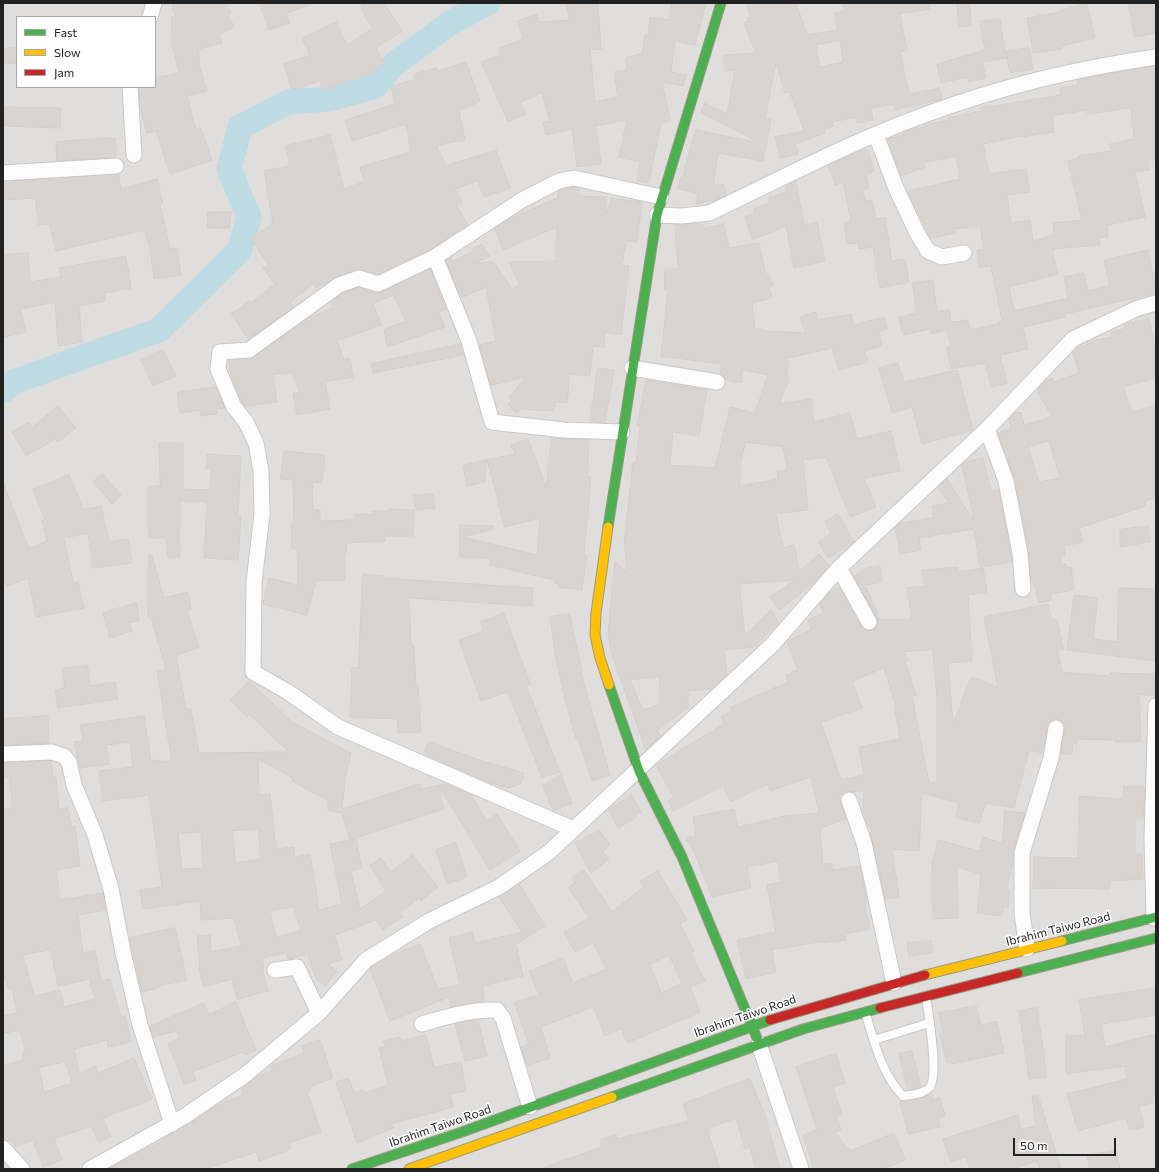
<!DOCTYPE html>
<style>
body{margin:0}
#map{position:relative;width:1159px;height:1172px;overflow:hidden;background:#f0eeeb;font-family:Commissioner,sans-serif}
canvas{display:block}
.frame{position:absolute;inset:0;border:4px solid #222;pointer-events:none}
.legend{position:absolute;left:16px;top:16px;width:140px;height:72px;box-sizing:border-box;background:#fff;border:1px solid #a7a7a7;margin:0;padding:5px 7px;list-style:none;font-size:12px;color:#222}
.legend li{display:flex;align-items:center;gap:8px;height:20px}
.legend b{width:20px;border:1px solid #a7a7a7}
.scale{position:absolute;left:1013px;top:1138px;width:103px;height:18px;box-sizing:border-box;border:2px solid #222;border-top:0;padding-left:5px;font-size:12px;line-height:14px;white-space:nowrap;color:#222;-webkit-text-stroke:3px #fff;paint-order:stroke}
</style>
<div id="map">
<canvas width="1159" height="1172"></canvas>
<div class="frame"></div>
<ul class="legend">
<li><b style="height:5px;background:#4caf50"></b>Fast</li>
<li><b style="height:5px;background:#ffc107"></b>Slow</li>
<li><b style="height:5px;background:#c62828"></b>Jam</li>
</ul>
<div class="scale">50 m</div>
</div>
<script>
const ctx = document.querySelector('canvas').getContext('2d');
ctx.lineJoin = 'round';
function fillPath(path, color) { ctx.fillStyle = color; ctx.fill(path, 'evenodd'); }
function stroke(path, color, width, dash) { ctx.strokeStyle = color; ctx.lineWidth = width; ctx.lineCap = dash ? 'butt' : 'round'; ctx.setLineDash(dash || []); ctx.stroke(path); }
function label(font, color, halo, rows, align = 'center') {
  ctx.font = font + ' Commissioner,sans-serif'; ctx.lineWidth = 3; ctx.setLineDash([]); ctx.textBaseline = 'middle'; ctx.strokeStyle = halo; ctx.fillStyle = color; for (const [text, x, y, turn = 0] of rows) {
    ctx.save(); ctx.translate(x, y); ctx.rotate((+turn || 0) * Math.PI / 180); ctx.textAlign = isNaN(turn) ? turn : align; if (halo) ctx.strokeText(text, 0, 0); ctx.fillText(text, 0, 0); ctx.restore();
  }
}
fillPath(new Path2D(`
 M3,3H1156V1169H3ZM17,17H155V87H17Z`), '#dfdedc');
stroke(new Path2D(`
 M3,391L13,382L159,330L239,251L249,217L229,169L240,127L288,102L330,99L376,86L393,65L450,23L488,3`), '#bfdbe3', 25);
const building = new Path2D(`
 M172,3H226L231,13L228,14L234,27L219,34L222,43L198,49L200,60H198L207,91L187,96L196,130L201,128L212,160L170,174L156,131L147,133L140,106L139,87H155V78L179,73L172,43H173L171,17H175Z
 M260,3H310L311,5L286,13L290,23L269,30Z
 M361,3H384L402,31L376,48L385,64L364,78L362,75L324,91L320,81L292,90L284,64L310,55L302,38L336,22L347,45L373,28L365,17Z
 M567,3H598L601,49L590,50L595,102L618,97L614,72L627,70L626,58L642,53L645,35L648,36L650,17L669,20L672,3H706L695,45L675,41L671,72L686,75L683,86L662,82L670,121L661,123L649,183L637,181L640,162L619,157L627,120L596,126L601,164L577,167L572,129L546,135L543,122L550,121L542,93L520,102L526,114L508,122L481,62L501,55L499,48L523,39L517,21L537,14L539,22L569,20Z
 M747,3H796L807,35L838,30L835,13L845,11L843,3H929V9L900,14L907,50L900,52L909,94L939,88L942,99L895,110L894,104L871,108L873,120L857,123L856,117L832,122L834,126L824,130L825,133L795,144L798,154L780,158L775,137L804,131L790,92L785,93L776,62L765,119L771,120L763,161L718,153L713,186L724,184L726,195L716,200L696,204L698,193L678,189L681,177L683,178L686,163L696,130L755,142V140L701,113L704,103L727,114L735,70L725,71L724,55L756,53L744,23L749,21L747,18L750,17ZM840,41L843,62L820,67L816,45Z
 M957,3H970L971,26L959,27Z
 M1128,3H1156V33L1135,37Z
 M1087,4L1095,38L1061,46L1062,49L1033,53L1027,18L1060,12L1059,11Z
 M1000,19L1006,58L982,62L986,78L969,82L967,77L941,83L937,64L985,50L980,22Z
 M17,48V63L3,64V49Z
 M1029,48L1033,69L1010,73L1006,52Z
 M466,62L480,101L459,111L465,140L437,145L445,166L496,150L510,188L484,197L478,181L455,189L462,202L456,206L468,224L431,249L377,274L356,269L336,277L316,288L313,284L290,302L294,307L248,339L231,314L250,301L251,303L275,284L263,268L268,265L251,239L273,223L264,171L290,166L285,146L330,135L344,189L364,182L360,167L411,152L406,124L352,141L345,120L395,104L391,86L415,80L414,74L437,68L438,71Z
 M1156,66V160H1147L1149,170L1135,172L1145,217L1107,225L1108,237L1099,238L1100,245L1052,249L1058,274L1009,287L1014,311L1068,298L1064,277L1084,273L1088,291L1110,286L1104,260L1148,250L1153,275L1156,274V293L1065,314L1066,317L1023,327L1028,349L1000,355L1007,383L991,387L985,363L951,369L947,348L951,347L947,330L931,334L930,329L903,335L899,317L917,313L912,283L933,280L937,311L950,310L951,322L968,320L970,330L999,324V322L1002,321L991,266L979,267L977,250L984,249L980,226L954,229L955,233L931,238L909,195L908,191L960,179L956,156L923,163L925,167L901,176L888,139L904,135L903,133L908,131L924,127V125L949,120L948,118L982,111L981,108L1061,95L1060,88L1078,85L1077,80ZM1131,108L1134,139L1110,144L1111,151L1078,156L1079,158L1068,161L1082,220L1053,223L1054,235L1033,241L1030,220L1011,223L1007,195L1030,192L1026,169L989,174L983,144L1021,136V137L1054,132L1052,116L1087,110L1088,114Z
 M3,107L61,108L60,128L3,126Z
 M115,138L116,157L57,161L56,142Z
 M867,149L875,171L866,174L869,188L862,190L866,201L872,200L876,219L885,217L892,261L905,259L909,282L880,288L873,247L859,249L858,243L847,244L844,223L851,221L843,182L836,185L828,165Z
 M118,174L121,189L157,179L163,203L160,204L170,249L177,248L181,275L154,279L149,241H147L145,230L56,251L50,224L39,225L35,198L3,200V182Z
 M796,181L804,225L817,222L825,261L794,268L786,226L752,240L745,216L755,213L753,209L770,203L769,197L787,192L786,186Z
 M574,187L579,188V196L605,197L607,214L611,198L642,202L637,242L626,241L622,265L629,266L621,335L605,332L604,347L593,346L590,376L570,374L567,403L555,402L554,411L520,409L517,413L508,405L512,400L509,397L526,377L491,385L479,345L496,341L486,287L461,298L446,260L451,258L453,261L474,251L473,248L482,244L490,256L475,263L494,262L512,289L519,285L509,262L556,261L557,227L503,250L495,229L511,218L558,198V192Z
 M208,212H231L230,228H208Z
 M698,223L699,225H703L704,228L724,224L729,248L759,243L765,272L768,276H770L773,286L769,287L772,298L752,303L755,329H762V331L806,333L800,317L816,312L818,320L851,314L853,325L884,317L887,329L879,331L882,346L864,351L868,362L839,370L832,348L788,358L787,377L789,378L779,404L811,399L814,422L850,413L857,439L891,431L900,471L864,478L876,507L850,517L826,457L803,460L808,510L776,514L783,548L794,545L799,571L819,554L829,566L814,583L779,610L770,597L795,580L739,584L745,635L771,610L779,623L754,647L724,650L727,675L711,689L688,691V708L657,730L661,736L646,750L612,655L608,634L615,561L627,572L624,535H625L633,462H636L640,426H637L646,380L707,390L699,436L673,432L670,465L715,468L730,407L755,413L768,375L743,370L741,383L726,380L720,374L722,364L661,356L668,290H665L664,269H678L675,225ZM746,442L783,447L787,470L777,471L778,479L740,486L739,469ZM659,677L661,704L643,710L630,680Z
 M28,253L30,282L61,277L59,268L126,256L131,288L104,293L105,301L79,306L82,342L58,346L55,302L21,309L26,332L3,337V255Z
 M430,269L446,309L439,312L445,327L387,347L384,330L405,321L394,295L373,303L381,325L337,341L344,359L350,358L353,377L325,382L330,409L297,415L293,394L300,392L292,372L273,375L277,402L245,406L242,402L231,376L228,360L254,357L309,318L333,308L331,302L343,293L359,287L375,293L382,292Z
 M1149,319L1156,350V378L1123,387L1132,412L1156,405V428H1155L1156,498L1145,501L1146,506L1079,528L1083,542L1064,546L1065,555L1061,556V564H1066L1067,568L1071,567L1074,590L1050,594L1051,600L1039,603L1033,580H1031L1029,551L1015,479L998,433L1011,429L1009,419L1015,413L1021,412L1024,425L1052,417L1037,390L1044,382L1052,378L1054,382L1079,373L1073,352L1077,348L1087,345L1086,343L1091,341L1111,337L1110,332L1125,329L1124,325ZM1049,441L1060,478L1039,482L1028,447Z
 M460,344L463,355L373,373L371,364Z
 M163,350L176,376L153,386L141,360Z
 M898,363L904,382L957,370L973,430L922,444L912,407L892,413L879,368Z
 M598,368L614,370L605,422H590Z
 M216,387L225,408L217,409V414L201,416L200,410L180,413L177,393Z
 M58,406L76,428L58,442L53,436L54,440L26,456L12,432L29,422L32,427Z
 M552,438L589,440L587,477H591L584,555H587L582,590L558,587V584L554,583V580L490,565L491,558L459,557L460,525L494,526V529L462,537L537,555L540,518L504,527L498,503H499L487,460L515,454L511,445L528,439L546,487Z
 M159,443H183V489L210,490L211,469H206L207,454L241,456L238,516H241L238,560L204,558L207,502L180,501L179,538L180,557L168,558L166,538H149L148,486H160Z
 M284,451L325,455L322,483L312,482L313,510H320V521L355,520V514H373V511H389V509L414,510L413,536H385V541L346,543L347,553H345V580L316,581L307,615L263,604L269,578L298,585L297,548H292L291,524H294L293,480L281,479Z
 M983,458L991,492L999,490L1012,562L980,567L974,529L919,538L921,550L900,554L895,527L899,524L934,517L932,506L949,503L938,487L947,479L974,521L962,465L965,462Z
 M486,460L485,482L467,486L463,466Z
 M103,474L121,495L112,504L93,482Z
 M69,475L84,510L101,506L109,542L128,539L132,563L93,568L88,533L64,538L73,583L78,582L84,608L36,617L28,578L7,586L3,578V482L29,549L47,541L42,520L45,519L33,490Z
 M433,494L435,508L416,510L414,496Z
 M838,514L854,542L828,558L818,542L831,534L825,522Z
 M1148,526L1150,542L1120,547V530Z
 M152,555L164,598L188,592L191,609L187,610L199,648L176,655L186,709H191L199,753L289,752L249,714L247,717L230,700L249,681L292,722L351,753L346,773L342,809L419,784L421,789L446,784L472,795L486,821L497,814L520,851L490,870L444,794L440,796L444,809L350,840L342,813L328,810V801L292,781L293,778L258,759L259,795L270,794L276,849L294,847L295,857L310,854L319,910L342,904L330,844L356,839L362,868L351,871L360,909L386,891L370,866L381,858L391,872L413,855L438,887L421,901L419,898L400,913L403,917L383,930L376,920L335,935L342,960L328,964L337,971L325,986L315,977L308,954L288,959L286,953L262,958L264,968H262L268,991L237,999L232,979L204,987L200,973L197,936L210,935L211,952L241,946L234,918L201,920L200,901L143,909L140,890L162,887L149,795L103,801L99,771L133,767L130,742L106,745L109,764L80,768L74,742L83,741L80,725L144,716L151,760L172,762L157,671L166,669L151,618H148L149,556ZM258,829L261,859L235,863L233,831ZM201,832L203,868L182,869L178,834ZM294,907L301,931L276,937L270,911Z
 M880,566L882,582L865,585L880,620L912,619L907,588L924,586L922,570L958,567V572L983,568L987,592L968,595L972,661L948,663L953,724L971,677L998,687L984,617L1048,604L1051,619L1057,620L1064,650L1057,649L1062,672L1109,676L1110,673L1156,674V696L1139,694L1141,741L1115,742V740L1077,739V743H1073L1072,754H1061L1065,725L1058,719L1049,722L1043,753L1029,750L1014,808L985,803L980,823L956,818L959,803L922,793L919,851L892,849L899,897L885,899L871,835V827L868,826L863,812L864,790L853,792L846,791L839,796L846,819L820,828L823,864L832,863V870L860,866L867,902L865,903L870,929L845,934L846,940L824,943V941L772,950L776,972L746,979L737,940L776,932L767,885L781,882L778,861L747,867L751,888L712,897L695,854L686,838L696,836L693,817L734,809L738,827L785,816L819,813L811,777L770,791L767,784L731,802L723,786L673,811L668,801L674,798L656,765L724,724L721,716L733,711L731,707L788,682L786,675L798,670L787,642L811,629L808,620L824,613L819,604L830,592L840,588L861,627L868,631L874,630L878,623L877,618L854,576L867,568ZM933,650L937,698V782L929,783L912,696L916,695L905,661L908,660L904,652ZM884,668L896,706H894L900,739L859,747L864,775L841,780L821,722L862,708L852,682Z
 M363,574L384,576V578L533,588L532,606L409,598L411,646H414L416,685H418L421,732L398,733L397,719L350,717L352,668H358Z
 M1119,588L1156,589V661L1067,650L1074,595L1098,598L1093,639L1117,642Z
 M137,603L139,621L129,623L132,631L110,638L103,613Z
 M504,613L530,684L526,685L560,772L542,777L508,692L481,701L459,640L484,631L481,622Z
 M570,614L584,683L610,775L592,781L578,739H576L564,696L556,659L550,617Z
 M87,665L91,686L115,682L118,699L58,708L55,690L65,688L62,669Z
 M48,716L49,743L3,745V719Z
 M429,742L482,761L524,773L521,784L508,788L488,782L424,754Z
 M51,761L53,777H56L59,809L68,808L72,827L75,826L80,866L56,870L60,900L103,893L106,910L78,915L83,953L95,950L101,981L110,979L121,1017L125,1016L131,1042L108,1047L107,1040L74,1049L79,1073L96,1066L98,1073L134,1058L152,1099L103,1118L111,1137L98,1142L92,1126L54,1139L62,1160L43,1167L33,1140L15,1147L10,1140L8,1141L3,1139V1066L24,1059L23,1052L25,1051L20,1030L5,1033L3,1026V1016L17,1013L12,988L8,989L3,969V810L13,808L9,778H3V763ZM51,950L58,986L89,979L95,999L64,1007L60,990L34,996L23,955ZM65,1062L72,1083L44,1092L39,1068Z
 M561,775L572,803L553,811L543,786Z
 M1124,786L1145,787L1143,819H1135V854H1142L1143,879L1110,881V889L1033,888L1034,857L1078,858L1079,796L1120,799L1123,798Z
 M632,795L641,812L635,815L636,818L618,828L608,810Z
 M1005,811L1025,813L1013,850V864L1006,889L1010,890L1008,907H1003L1002,916L977,913L981,874L957,867L958,918L933,919L932,863L938,840L979,851L983,837L1002,843Z
 M600,831L610,845L603,852L609,859L591,873L575,843Z
 M456,843L467,877L447,884L436,850Z
 M584,870L612,912L644,887L640,881L658,871L687,920L680,924L694,952L691,953L705,981L690,987L700,1012L627,1043L621,1029L605,1036L593,1007L541,1027L550,1058L527,1065L521,1047L529,1044L514,1002L539,995L529,971L563,958L573,983L607,969L593,943L575,952L564,932L589,918L568,887L575,883L572,878ZM669,955L682,983L661,993L650,965Z
 M519,884L545,926L516,944L523,976L482,986L485,1001L451,1007L449,997L390,1021L370,969L372,967L392,955L420,944L438,989L460,985L449,938L472,932L475,943L522,932L499,897Z
 M175,928L187,980L158,986L159,988L142,992L130,938Z
 M931,941L932,953L909,956L907,943Z
 M1156,988V1015L1101,1024L1105,1047L1156,1034V1095L1152,1096L1153,1103L1139,1106L1144,1127L1129,1130L1126,1118L1078,1131L1067,1094L1127,1079L1125,1066L1066,1074V1035L1085,1036L1079,1000Z
 M236,1002L256,1050L245,1055L243,1052L193,1072L196,1080L184,1084L168,1043L180,1038L177,1031L153,1037L150,1026L204,1003L209,1014Z
 M976,1006L981,1025L997,1021L1004,1053L951,1064V1062L947,1063L940,1034L943,1033L939,1013Z
 M1037,1008L1047,1077L1029,1079L1019,1011Z
 M478,1020L487,1056L465,1061L455,1024Z
 M426,1035L434,1067L461,1062L466,1091L450,1094L453,1107L391,1124L393,1128L357,1143L336,1082L349,1078L354,1093L363,1090L364,1093L388,1085L379,1048L385,1046L383,1041L399,1037L401,1041Z
 M320,1040L333,1078L309,1087L310,1090L307,1091L321,1132L289,1143L291,1149L259,1161L256,1152L205,1169H108L139,1152L162,1142L160,1140L189,1124L219,1104L243,1095L241,1089L258,1076L273,1071L271,1066L304,1053L302,1046Z
 M912,1051L921,1087L908,1090L899,1054Z
 M836,1054L845,1083L833,1087L842,1115L837,1117L841,1130L834,1132L850,1151L894,1133L905,1160L883,1169H815L813,1167L803,1135L817,1130L796,1067Z
 M750,1079L764,1112L780,1169H756L750,1147L745,1149L736,1118L707,1129L720,1169H545V1167L602,1147L600,1140L616,1134L617,1139L689,1121L683,1104Z
 M931,1094L933,1100L940,1098L945,1116L938,1118L940,1127L908,1134L900,1102L918,1099Z
 M1038,1096L1061,1169H1040L1037,1161L1012,1169H970L966,1157L951,1162L943,1139L1018,1115L1021,1129L1036,1126L1032,1097Z
 M1116,1150L1120,1169H1090L1087,1156Z`);
fillPath(building, '#d7d4d2');
stroke(building, '#d3d0cc', 1);
const lane = new Path2D(`
 M865,1012C874,1040 881,1074 903,1096C911,1095 923,1094 929,1088C940,1077 928,1013 926,996
 M874,1040L929,1023`);
const street = new Path2D(`
 M150,17L154,3
 M130,87L134,155
 M876,135L896,188L917,233L928,251L942,257L964,253
 M3,173L116,166
 M657,215L681,216L709,213C781,179 852,141 927,114C1000,87 1079,68 1156,57
 M435,257L469,341L492,422L564,430L622,432
 M632,368L717,382
 M987,429L1006,481L1020,553L1023,589
 M839,568L869,622
 M3,754L52,752L64,756L69,762L74,785L95,835L111,889L123,952L140,1025L172,1124
 M849,800L864,843L894,983
 M573,829L338,727L288,692L253,672L254,582L262,514L261,471L256,443L246,422L234,407L218,369L220,352L249,350L339,285L359,278L378,284L435,257L522,200L559,181L574,178L661,197
 M1154,918L1152,839L1156,706
 M1027,949L1022,913V853L1051,758L1056,728
 M275,970L297,967L319,1013
 M422,1024C445,1017 472,1009 497,1010L503,1018L530,1107
 M759,1044L801,1169
 M3,1148L22,1169
 M90,1169L185,1116L245,1075L319,1013L366,960L429,921L499,887L548,853L772,645L839,568L987,429L1073,339L1138,308L1156,303`);
const fast = new Path2D(`
 M608,527L657,215L721,3
 M609,685L639,771L682,857L759,1043
 M1062,941L1156,917
 M1018,973L1156,938
 M612,1097L803,1029L880,1008
 M352,1169L462,1132L770,1020`);
const slow = new Path2D(`
 M608,527L596,613L595,635L600,658L609,685
 M925,975L1062,941
 M409,1169L612,1097`);
const jam = new Path2D(`
 M880,1008L1018,973
 M770,1020L925,975`);
stroke(lane, '#c9c8c7', 10);
stroke(street, '#c9c8c7', 17);
stroke(fast, '#999a82', 11);
stroke(slow, '#999a82', 11);
stroke(jam, '#999a82', 11);
stroke(lane, '#fdfcfc', 8);
stroke(street, '#fdfcfc', 15);
stroke(fast, '#4caf50', 9);
stroke(slow, '#ffc107', 9);
stroke(jam, '#c62828', 9);
label('12px', '#222', '#fff', [
 ["Ibrahim Taiwo Road",1058,929,-14],
 ["Ibrahim Taiwo Road",745,1016,-19],
 ["Ibrahim Taiwo Road",440,1126,-19]
]);
</script>
